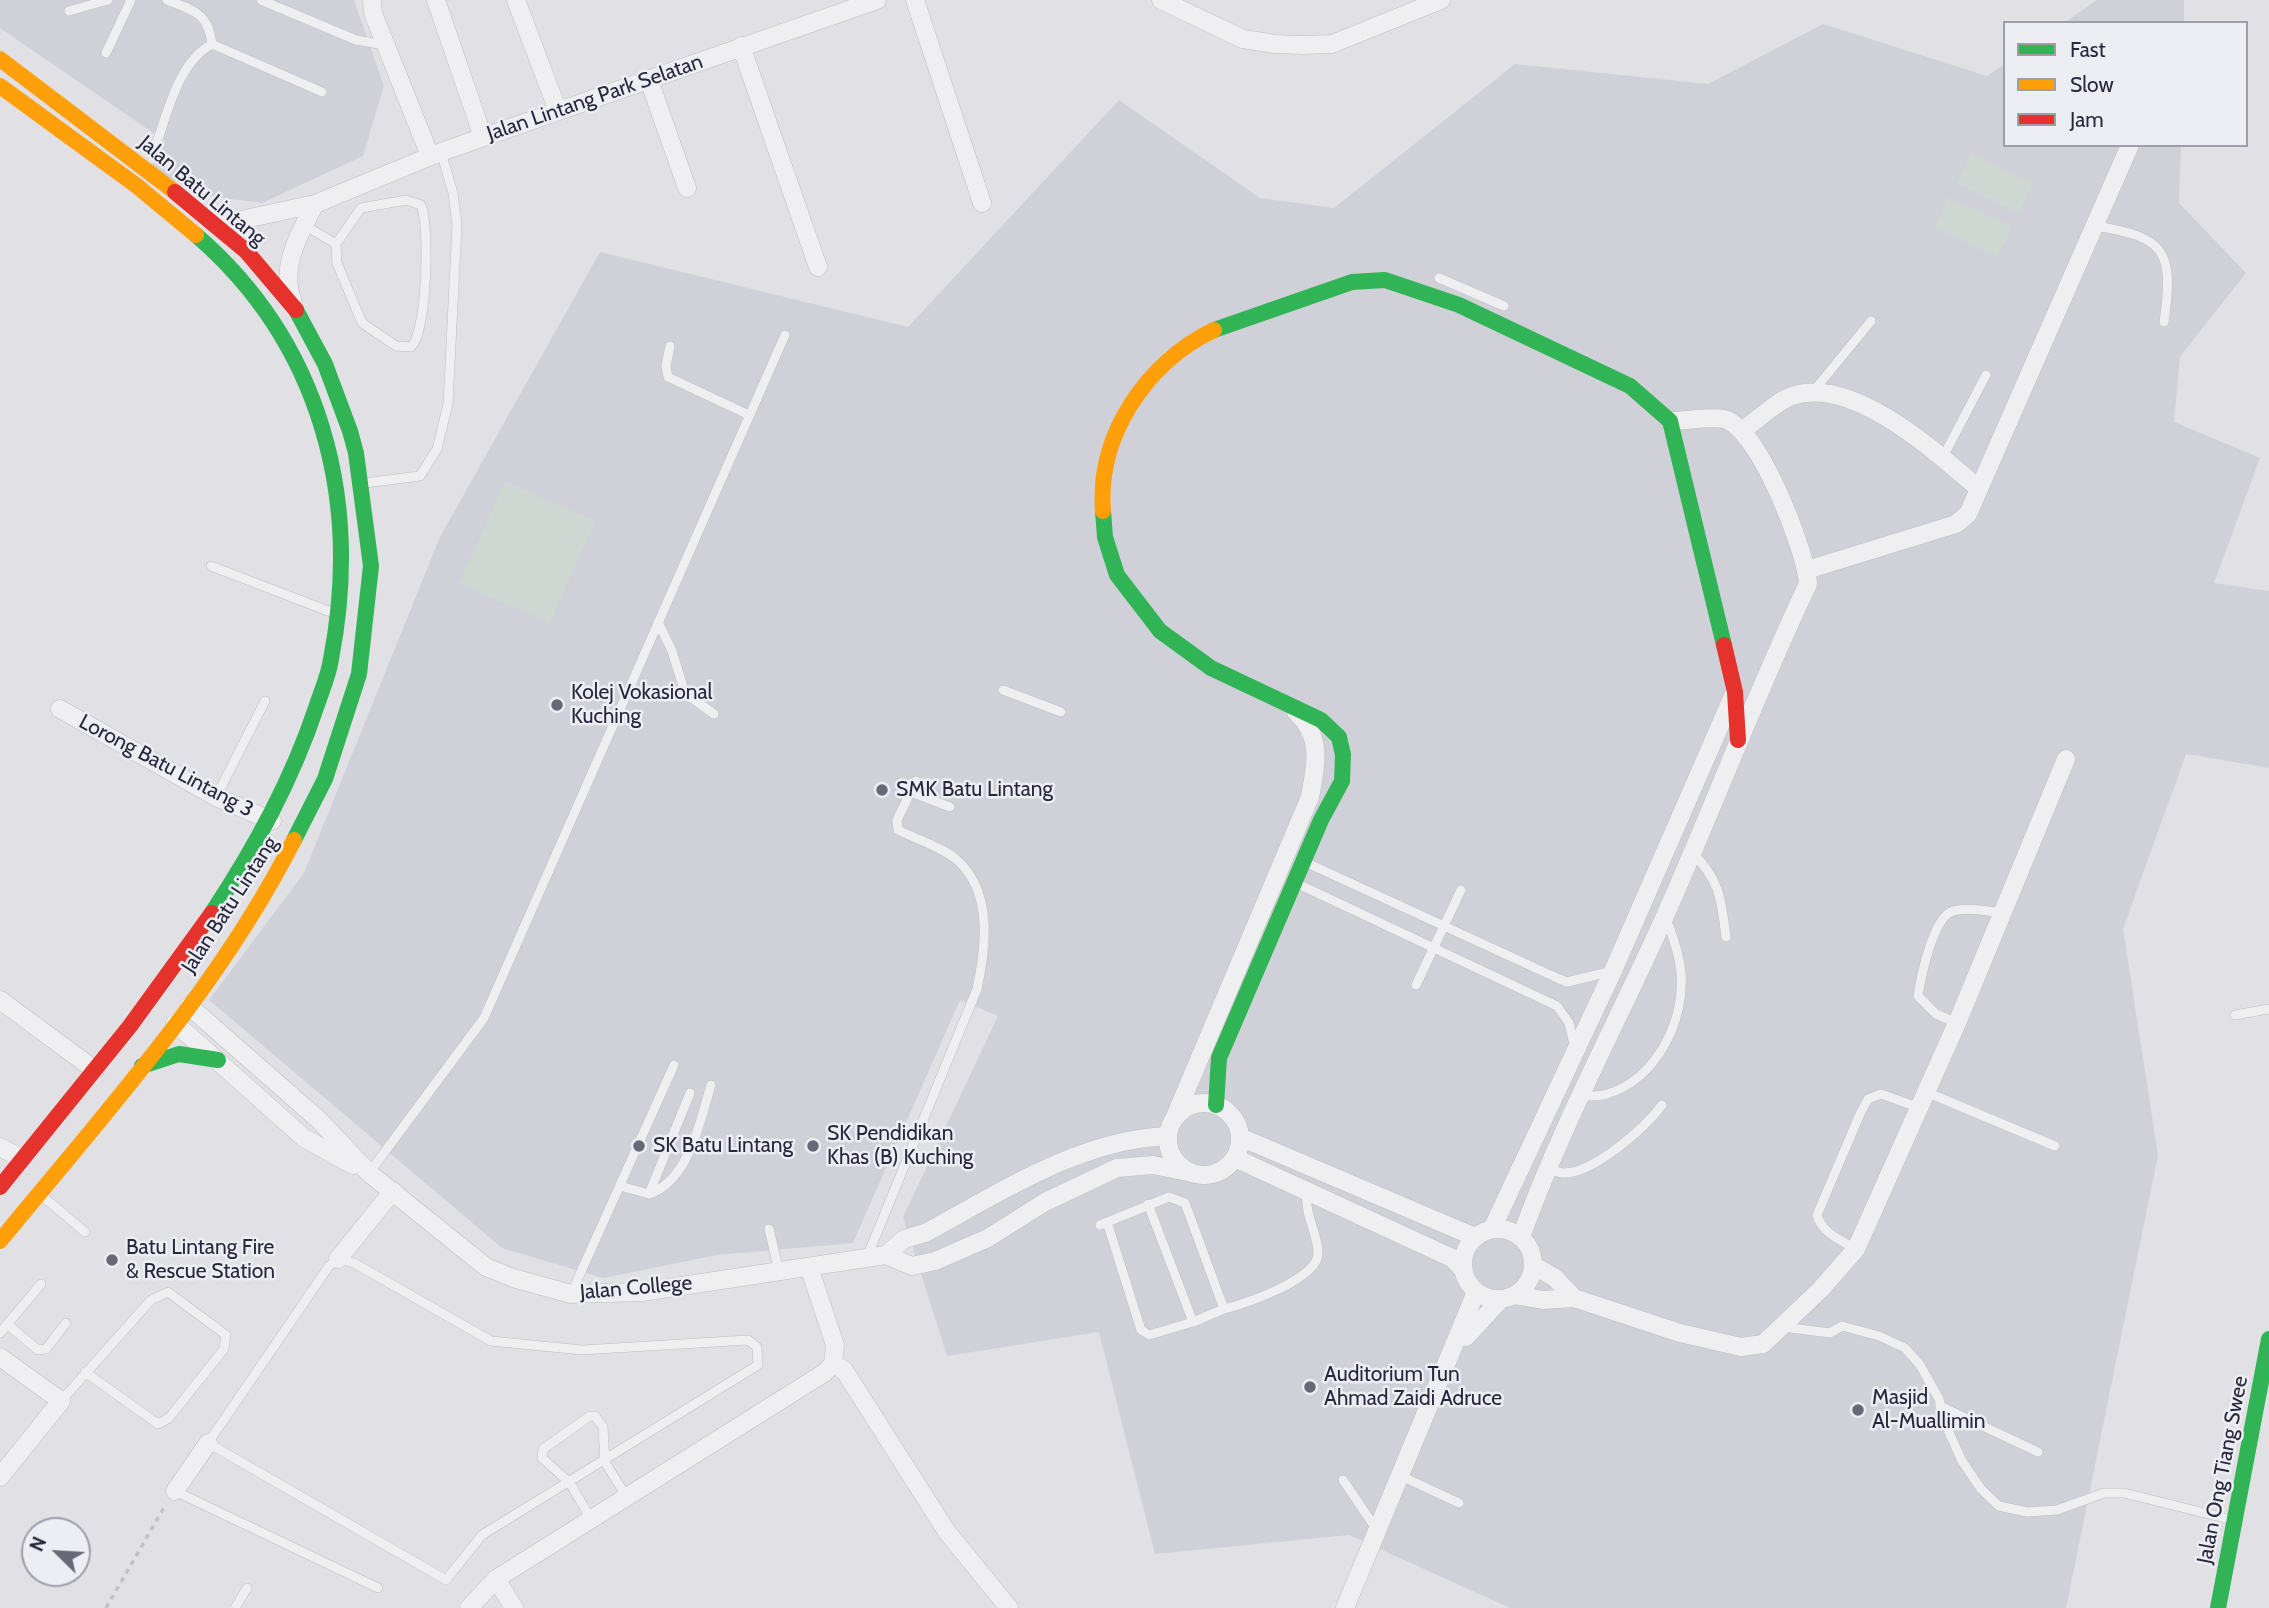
<!DOCTYPE html>
<style>
body{margin:0}
#map{position:relative;width:2269px;height:1608px;overflow:hidden;background:#e0e0e5;font-family:Cabin,sans-serif}
canvas{display:block}
.legend{position:absolute;left:2003px;top:21px;width:245px;height:126px;box-sizing:border-box;background:#ededf4;border:2px solid #9e9eaa;margin:0;padding:9px 12px;list-style:none;font-size:21px;color:#28283c}
.legend li{display:flex;align-items:center;gap:14px;height:35px}
.legend b{width:35px;border:2px solid #9e9eaa}
.north{position:absolute;left:21px;top:1517px;width:70px;height:70px;box-sizing:border-box;background:#ededf4;border:2px solid #9e9eaa;border-radius:50%;rotate:294deg;font-size:19px;font-weight:700;line-height:28px;text-align:center;color:#28283c}
.north::after{content:'';display:block;margin:auto;width:24px;height:32px;background:#686877;clip-path:polygon(50% 0,100% 100%,50% 72%,0 100%)}
</style>
<div id="map">
<canvas width="2269" height="1608"></canvas>
<ul class="legend">
<li><b style="height:9px;background:#30b455"></b>Fast</li>
<li><b style="height:9px;background:#ff9f0a"></b>Slow</li>
<li><b style="height:9px;background:#e5322d"></b>Jam</li>
</ul>
<div class="north">N</div>
</div>
<script>
const ctx = document.querySelector('canvas').getContext('2d');
ctx.lineJoin = 'round';
function fillPath(path, color) { ctx.fillStyle = color; ctx.fill(path, 'evenodd'); }
function stroke(path, color, width, dash) { ctx.strokeStyle = color; ctx.lineWidth = width; ctx.lineCap = dash ? 'butt' : 'round'; ctx.setLineDash(dash || []); ctx.stroke(path); }
function label(font, color, halo, rows, align = 'center') {
  ctx.font = font + ' Cabin,sans-serif'; ctx.lineWidth = 5; ctx.setLineDash([]); ctx.textBaseline = 'middle'; ctx.strokeStyle = halo; ctx.fillStyle = color; for (const [text, x, y, turn = 0] of rows) {
    ctx.save(); ctx.translate(x, y); ctx.rotate((+turn || 0) * Math.PI / 180); ctx.textAlign = isNaN(turn) ? turn : align; if (halo) ctx.strokeText(text, 0, 0); ctx.fillText(text, 0, 0); ctx.restore();
  }
}
fillPath(new Path2D(`
 M0,0H354L384,86L363,156L262,203L201,195L151,168L165,141L0,28Z
 M2097,0H2184V23H2064Z
 M1823,24L1987,76L2005,64V145H2181L2179,203L2246,273L2180,357L2174,422L2260,458L2214,583L2269,591V768L2186,754L2123,929L2158,1155L2066,1608H1510L1349,1535L1155,1554L1099,1332L947,1356L903,1217L998,1016L960,1000L853,1243L717,1255L603,1278L502,1248L209,1000L304,873L440,537L600,252L908,327L1119,100L1260,198L1334,208L1515,64L1708,84Z`), '#d0d0d9');
fillPath(new Path2D(`
 M1971,153L2033,183L2019,213L1957,183Z
 M1949,197L2012,227L1997,257L1935,227Z
 M505,481L595,521L550,623L459,584Z`), '#ced7d2');
const lane = new Path2D(`
 M167,0C194,11 208,12 212,44
 M261,0L356,40L385,45
 M69,11L108,0
 M106,53L131,0
 M157,142C169,108 179,62 212,44L322,92
 M406,200L421,205C430,227 427,332 411,347L396,346L362,323L337,263L336,244L361,208Z
 M304,225L336,244
 M2095,226C2166,237 2174,251 2164,322
 M1439,278L1504,306
 M670,346L666,366L668,377L749,415
 M1812,393L1871,321
 M1943,457L1986,375
 M365,483L420,476L437,449L448,404L457,225L453,193L441,152
 M211,566L336,614
 M658,622L672,651L685,693L714,714
 M1003,690L1061,712
 M911,792L950,807
 M216,797L265,701
 M1692,852C1720,881 1721,898 1726,937
 M1305,862L1557,978L1567,982L1613,971
 M1296,883L1557,1006L1569,1023L1575,1048
 M1416,985L1461,890
 M2235,1015L2269,1009
 M1957,1023L1936,1014L1918,996C1921,977 1933,917 1953,911C1968,907 1987,911 2003,913
 M1926,1092L2055,1146
 M1580,1096C1588,1096 1599,1097 1607,1094C1656,1079 1685,1022 1681,972C1679,953 1673,936 1666,919
 M1547,1169C1552,1170 1559,1173 1564,1173C1594,1173 1645,1128 1662,1105
 M369,1173L484,1018L785,335
 M620,1186L649,1194C689,1181 700,1121 711,1085
 M40,1194L85,1232
 M649,1194L690,1093
 M1107,1222L1141,1330L1149,1335L1193,1322L1148,1204
 M1100,1225L1169,1197L1185,1203L1224,1309C1246,1304 1317,1279 1318,1254C1318,1232 1304,1216 1307,1191
 M769,1229L779,1271
 M1856,1249C1840,1240 1822,1233 1817,1215L1860,1114L1868,1099L1881,1094L1920,1108
 M867,1257L977,989C986,947 993,892 957,860C942,847 916,839 898,830L897,820L916,781
 M338,1259L354,1263L491,1341L582,1350L748,1340L757,1347L758,1365L482,1535L446,1580L208,1443L329,1266Z
 M571,1294L674,1065
 M1193,1322L1224,1309
 M7,1324L38,1350L46,1349L66,1323
 M1783,1327L1830,1333L1842,1326L1879,1336L1905,1348L1920,1365L1939,1399L1943,1419L1962,1461L1981,1489L1999,1506L2027,1512L2057,1510L2104,1493H2124L2233,1520
 M0,1333L41,1284
 M61,1401L151,1300L168,1292L226,1335L224,1349L169,1418L158,1424L85,1372
 M1940,1406L2038,1452
 M1401,1476L1459,1503
 M1343,1480L1377,1530
 M175,1491L378,1588
 M591,1519L570,1483L542,1458L543,1449L590,1416H595L603,1427L605,1462L626,1496
 M235,1608L247,1588`);
const street = new Path2D(`
 M372,0L373,13L430,156
 M436,0L483,137
 M516,0L558,111
 M915,0L982,203
 M1161,0L1243,39L1275,44L1303,45L1332,44L1441,0
 M741,46L818,267
 M649,80L687,188
 M208,217L236,221L315,204L441,152L877,0
 M292,299C280,267 300,232 315,204
 M1743,430C1758,420 1775,402 1792,396C1853,375 1937,453 1979,489
 M1807,570L1956,524L1968,514L2130,145
 M60,709L216,797L272,821
 M0,1000L95,1070
 M189,1006L319,1120L369,1173L486,1267L513,1278L571,1294L642,1292L886,1255
 M175,1023L304,1138L353,1165
 M1168 1139a36 36 0 1 1 72 0a36 36 0 1 1-72 0Z
 M1174,1119L1310,797C1316,765 1323,737 1296,712
 M1240,1137L1475,1237
 M0,1147L22,1159
 M1235,1158L1452,1258L1464,1271
 M1463 1264a35 35 0 1 1 70 0a35 35 0 1 1-70 0Z
 M1492,1229L1613,971L1733,696
 M1521,1237C1561,1126 1617,1023 1665,916C1714,806 1756,693 1808,584C1806,551 1759,428 1724,419C1709,416 1686,421 1670,421
 M886,1255L912,1266L935,1261L988,1238L1045,1202L1117,1168L1153,1165L1188,1172
 M886,1255L904,1239L925,1233C1001,1192 1079,1140 1167,1136
 M338,1259L393,1191
 M1533,1265L1555,1278L1574,1298
 M1514,1295L1543,1300L1574,1298L1680,1333L1741,1347L1763,1344L1820,1290L1856,1249L1957,1023L2066,759
 M1466,1337L1501,1299
 M0,1357L61,1401L0,1477
 M833,1364L844,1370L947,1532L1009,1608
 M175,1491L208,1443
 M496,1579L514,1608
 M469,1608L496,1579L824,1373L833,1364L835,1345L809,1267
 M1345,1608L1476,1292`);
stroke(lane, '#bdbdc2', 10);
stroke(street, '#bdbdc2', 19);
stroke(new Path2D(`
 M106,1608L166,1504`), '#c1c1c7', 3.5, [5, 5]);
stroke(lane, '#efeff1', 9);
stroke(street, '#efeff1', 18);
stroke(new Path2D(`
 M196,235C321,343 362,499 331,659C329,674 322,690 317,705C292,780 256,846 212,913
 M1214,330L1352,282L1385,280L1459,305L1630,386L1670,421L1724,645
 M1103,511L1105,537L1117,575L1160,631L1211,668L1321,720L1339,737L1343,755L1342,781L1321,820L1219,1058L1216,1105
 M294,840L325,779L359,674L371,566L356,453L350,431L325,364L296,310
 M142,1066L179,1054L218,1060
 M2218,1608L2269,1339`), '#30b455', 16);
stroke(new Path2D(`
 M0,59L175,192
 M0,86L137,186L196,235
 M1103,511C1097,435 1147,362 1214,330
 M0,1241C104,1114 219,988 294,840`), '#ff9f0a', 16);
stroke(new Path2D(`
 M175,192L246,251L296,310
 M1724,645L1735,692L1738,740
 M0,1187L130,1026L212,913`), '#e5322d', 16);
for (const [x, y, r, color] of [
 [557,705,7,"#686877"],
 [882,790,7,"#686877"],
 [639,1146,7,"#686877"],
 [813,1146,7,"#686877"],
 [112,1260,7,"#686877"],
 [1310,1387,7,"#686877"],
 [1858,1410,7,"#686877"]
]) { const dot = new Path2D(); dot.arc(x, y, r, 0, 2 * Math.PI); ctx.fillStyle = color; ctx.fill(dot); stroke(dot, '#ededf4', 2.5); }
label('21px', '#28283c', '#ededf4', [
 ["Jalan Lintang Park Selatan",595,98,-19],
 ["Jalan Batu Lintang",202,191,40],
 ["Lorong Batu Lintang 3",166,766,28],
 ["Jalan Batu Lintang",230,905,-57],
 ["Jalan College",636,1288,-5],
 ["Jalan Ong Tiang Swee",2223,1470,-79]
]);
label('21px', '#28283c', '#ededf4', [
 ["Kolej Vokasional",571,693],
 ["Kuching",571,717],
 ["SMK Batu Lintang",896,790],
 ["SK Pendidikan",827,1134],
 ["Khas (B) Kuching",827,1158],
 ["SK Batu Lintang",653,1146],
 ["Batu Lintang Fire",126,1248],
 ["& Rescue Station",126,1272],
 ["Auditorium Tun",1324,1375],
 ["Ahmad Zaidi Adruce",1324,1399],
 ["Masjid",1872,1398],
 ["Al-Muallimin",1872,1422]
], 'left');
</script>
